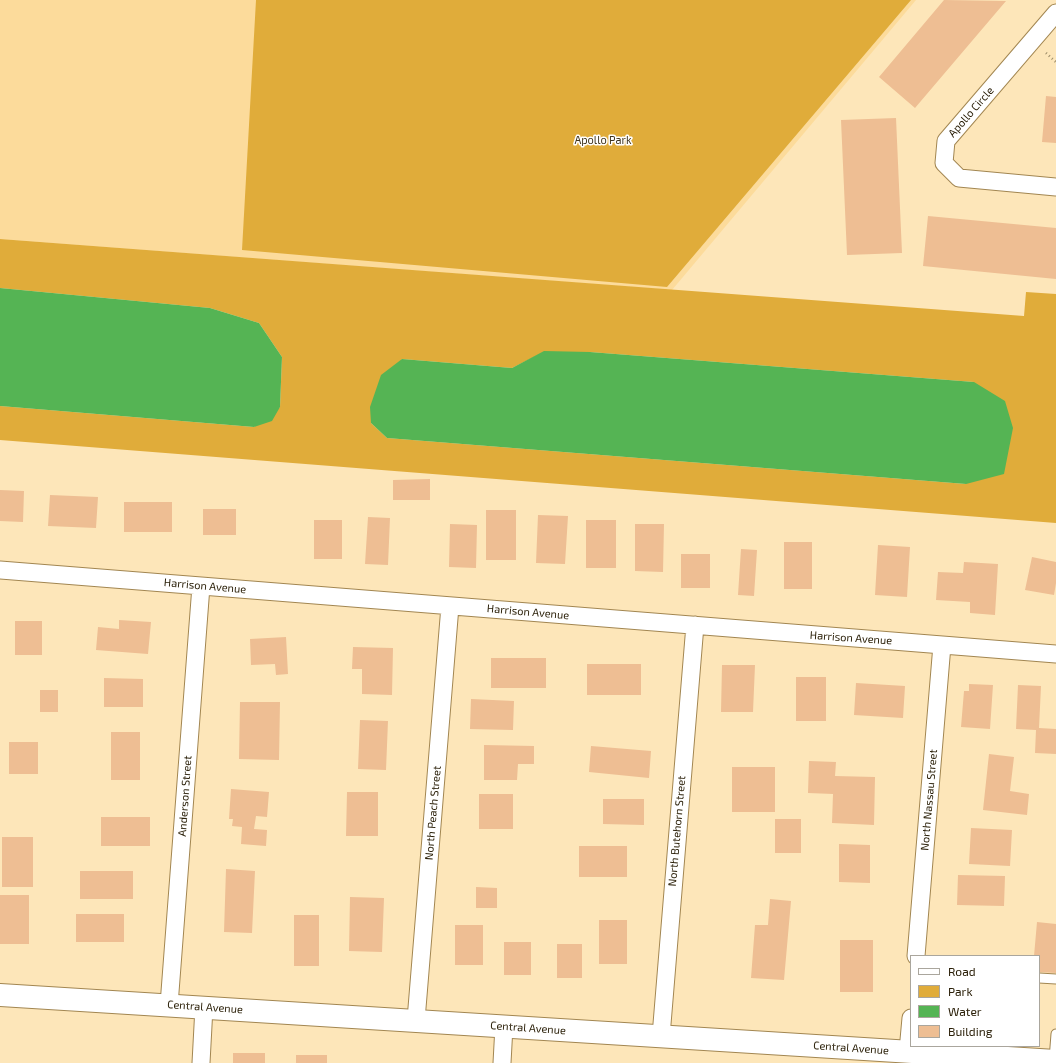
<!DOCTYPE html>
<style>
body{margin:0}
#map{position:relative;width:1056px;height:1063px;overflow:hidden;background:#fde6b9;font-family:"Exo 2",sans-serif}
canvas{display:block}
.legend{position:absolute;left:910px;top:955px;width:130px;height:92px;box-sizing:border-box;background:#fff;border:1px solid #aaa69d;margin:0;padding:5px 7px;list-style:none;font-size:12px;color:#2b2009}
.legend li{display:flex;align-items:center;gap:8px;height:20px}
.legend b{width:20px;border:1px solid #aaa69d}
</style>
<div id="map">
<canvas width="1056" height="1063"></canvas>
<ul class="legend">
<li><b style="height:5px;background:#fff"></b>Road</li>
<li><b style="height:11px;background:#e0ac3a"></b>Park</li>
<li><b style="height:11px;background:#55b454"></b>Water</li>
<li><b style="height:11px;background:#eebe93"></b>Building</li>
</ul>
</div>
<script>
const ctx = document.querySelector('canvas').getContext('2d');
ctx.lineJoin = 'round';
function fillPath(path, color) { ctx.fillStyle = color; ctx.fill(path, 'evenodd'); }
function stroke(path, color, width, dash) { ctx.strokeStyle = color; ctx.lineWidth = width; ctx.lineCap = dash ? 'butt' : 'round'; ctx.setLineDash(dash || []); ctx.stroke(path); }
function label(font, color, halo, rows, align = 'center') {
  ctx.font = font + ' "Exo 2",sans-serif'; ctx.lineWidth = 3; ctx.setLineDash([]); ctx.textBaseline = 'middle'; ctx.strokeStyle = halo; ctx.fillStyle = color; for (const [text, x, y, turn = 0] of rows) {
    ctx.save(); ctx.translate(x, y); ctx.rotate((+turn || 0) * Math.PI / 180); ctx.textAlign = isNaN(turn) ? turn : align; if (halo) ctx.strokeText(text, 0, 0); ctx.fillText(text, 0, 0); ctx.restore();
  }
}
fillPath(new Path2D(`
 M0,0H916L672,290L0,239Z`), '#fcdb9b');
fillPath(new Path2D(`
 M256,0H911L667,287L242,250Z
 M0,239L1024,316L1026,292L1056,294V523L0,440V406L254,427L280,407L282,357L259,323L210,308L0,288ZM544,352H590L974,382L966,484L387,438L371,423L402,359L512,368Z`), '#e0ac3a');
fillPath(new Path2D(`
 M0,288L210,308L259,323L282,357L280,407L272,421L254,427L0,406Z
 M544,351L590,352L974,382L1005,401L1013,428L1004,474L966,484L387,438L371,423L370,407L381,375L402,359L512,368Z`), '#55b454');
fillPath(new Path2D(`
 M944,0L1006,1L915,108L879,77Z
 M1046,96L1056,97V143L1042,142Z
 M896,118L902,253L847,255L841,120Z
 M928,216L1056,228V279L923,266Z
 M430,479V500H393V480Z
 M0,490L24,491L23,522L0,521Z
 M50,495L98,497L96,528L48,526Z
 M124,502H172V532H124Z
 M203,509H236V535H203Z
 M486,510H516V560H486Z
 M538,515L568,516L565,564L536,563Z
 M368,517L390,518L388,565L365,564Z
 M314,520H342V559H314Z
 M586,520H616V568H586Z
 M450,524L477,525L476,568L449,567Z
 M635,524H664L663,572L635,571Z
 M784,542H812V589H784Z
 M878,545L910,547L907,597L875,595Z
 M741,549L757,550L754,596L738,595Z
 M681,554H710V588H681Z
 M1032,557L1056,562V583L1054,595L1025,590Z
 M964,562L998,564L995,615L970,613V602L936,600L938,572L963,573Z
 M119,620L151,622L148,654L96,650L98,627L119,629Z
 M15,621H42V655H15Z
 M286,637L288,674L276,675L275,664L251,665L250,639Z
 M353,647L393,648L392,695L362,694V669H352Z
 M491,658H546V688H491Z
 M587,664H641V695H587Z
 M722,665H755L753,712H721Z
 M796,677H826V721H796Z
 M104,678L143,679V707H104Z
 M856,683L905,686L903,718L854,715Z
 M969,684L993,685L990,729L961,727L964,691H969Z
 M1018,685L1041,686L1039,728L1056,729V754L1035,753L1036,730L1016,729Z
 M40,690H58V712H40Z
 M471,699L514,701L513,730L470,729Z
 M240,702H280L279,760L239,759Z
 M360,720L388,721L386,770L358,769Z
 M111,732H140V780H111Z
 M9,742H38V774H9Z
 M484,745L534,746V764H518L517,780H484Z
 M591,746L651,751L649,778L589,772Z
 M989,754L1014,757L1010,791L1029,794L1027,815L983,810Z
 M809,761L836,762L835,776L875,777L874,825L832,823L833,794L808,793Z
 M732,767H775V812H732Z
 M231,789L269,792L267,817L256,816L254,829L267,830L266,846L241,844L242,827L232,826L233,819H229Z
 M347,792H378V836H346Z
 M479,794H513V829H479Z
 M603,799H644V825L603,824Z
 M101,817H150V846H101Z
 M775,819H801V853H775Z
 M971,828L1012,830L1010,866L969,864Z
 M2,837H33V887H2Z
 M839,844L870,845V883L839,882Z
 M579,846H627V877H579Z
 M226,869L255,871L252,933L224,932Z
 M80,871H133V899H80Z
 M958,875L1005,876L1004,906L957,905Z
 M476,887L497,888V908H476Z
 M0,895H29V944H0Z
 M350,897L384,898L382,952L349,951Z
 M770,899L791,901L784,980L751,978L755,925H768Z
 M76,914H124V942H76Z
 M294,915H319V966H294Z
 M599,920H627V964H599Z
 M1037,922L1056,924V973L1039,972V956H1034Z
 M455,925H483V965H455Z
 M840,940H873V992H840Z
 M504,942H531V975H504Z
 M557,944H582V978H557Z
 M233,1053H265V1063H233Z
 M296,1055H327V1063H296Z`), '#eebe93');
const lane = new Path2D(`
 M1039,978L1056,979
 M1054,1060L1056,1034`);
const street = new Path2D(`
 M1056,13L946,141L944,163L959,178L1056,187
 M0,570L1056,654
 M916,956L942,645
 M169,1005L201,586
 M416,1020L450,606
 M661,1036L695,625
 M908,1051L911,1018
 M201,1063L204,1007
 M502,1063L504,1026`);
const secondary = new Path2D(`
 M0,995L1056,1061`);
stroke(lane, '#a28651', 11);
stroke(street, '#a28651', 19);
stroke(secondary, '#a28651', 24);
stroke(new Path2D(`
 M1046,53L1056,62`), '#9b8a67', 2.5, [1, 3]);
stroke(lane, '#fff', 9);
stroke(street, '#fff', 17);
stroke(secondary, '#fff', 22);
label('11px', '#2b2009', '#fff', [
 ["Apollo Circle",971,112,-49],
 ["Harrison Avenue",205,586,5],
 ["Harrison Avenue",528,612,5],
 ["Harrison Avenue",851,638,4],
 ["Anderson Street",185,796,-86],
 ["North Nassau Street",929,800,-85],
 ["North Peach Street",433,813,-85],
 ["North Butehorn Street",677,831,-85],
 ["Central Avenue",205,1007,4],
 ["Central Avenue",528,1028,4],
 ["Central Avenue",851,1048,4]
]);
label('11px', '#40351f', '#fff', [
 ["Apollo Park",603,140]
]);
</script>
